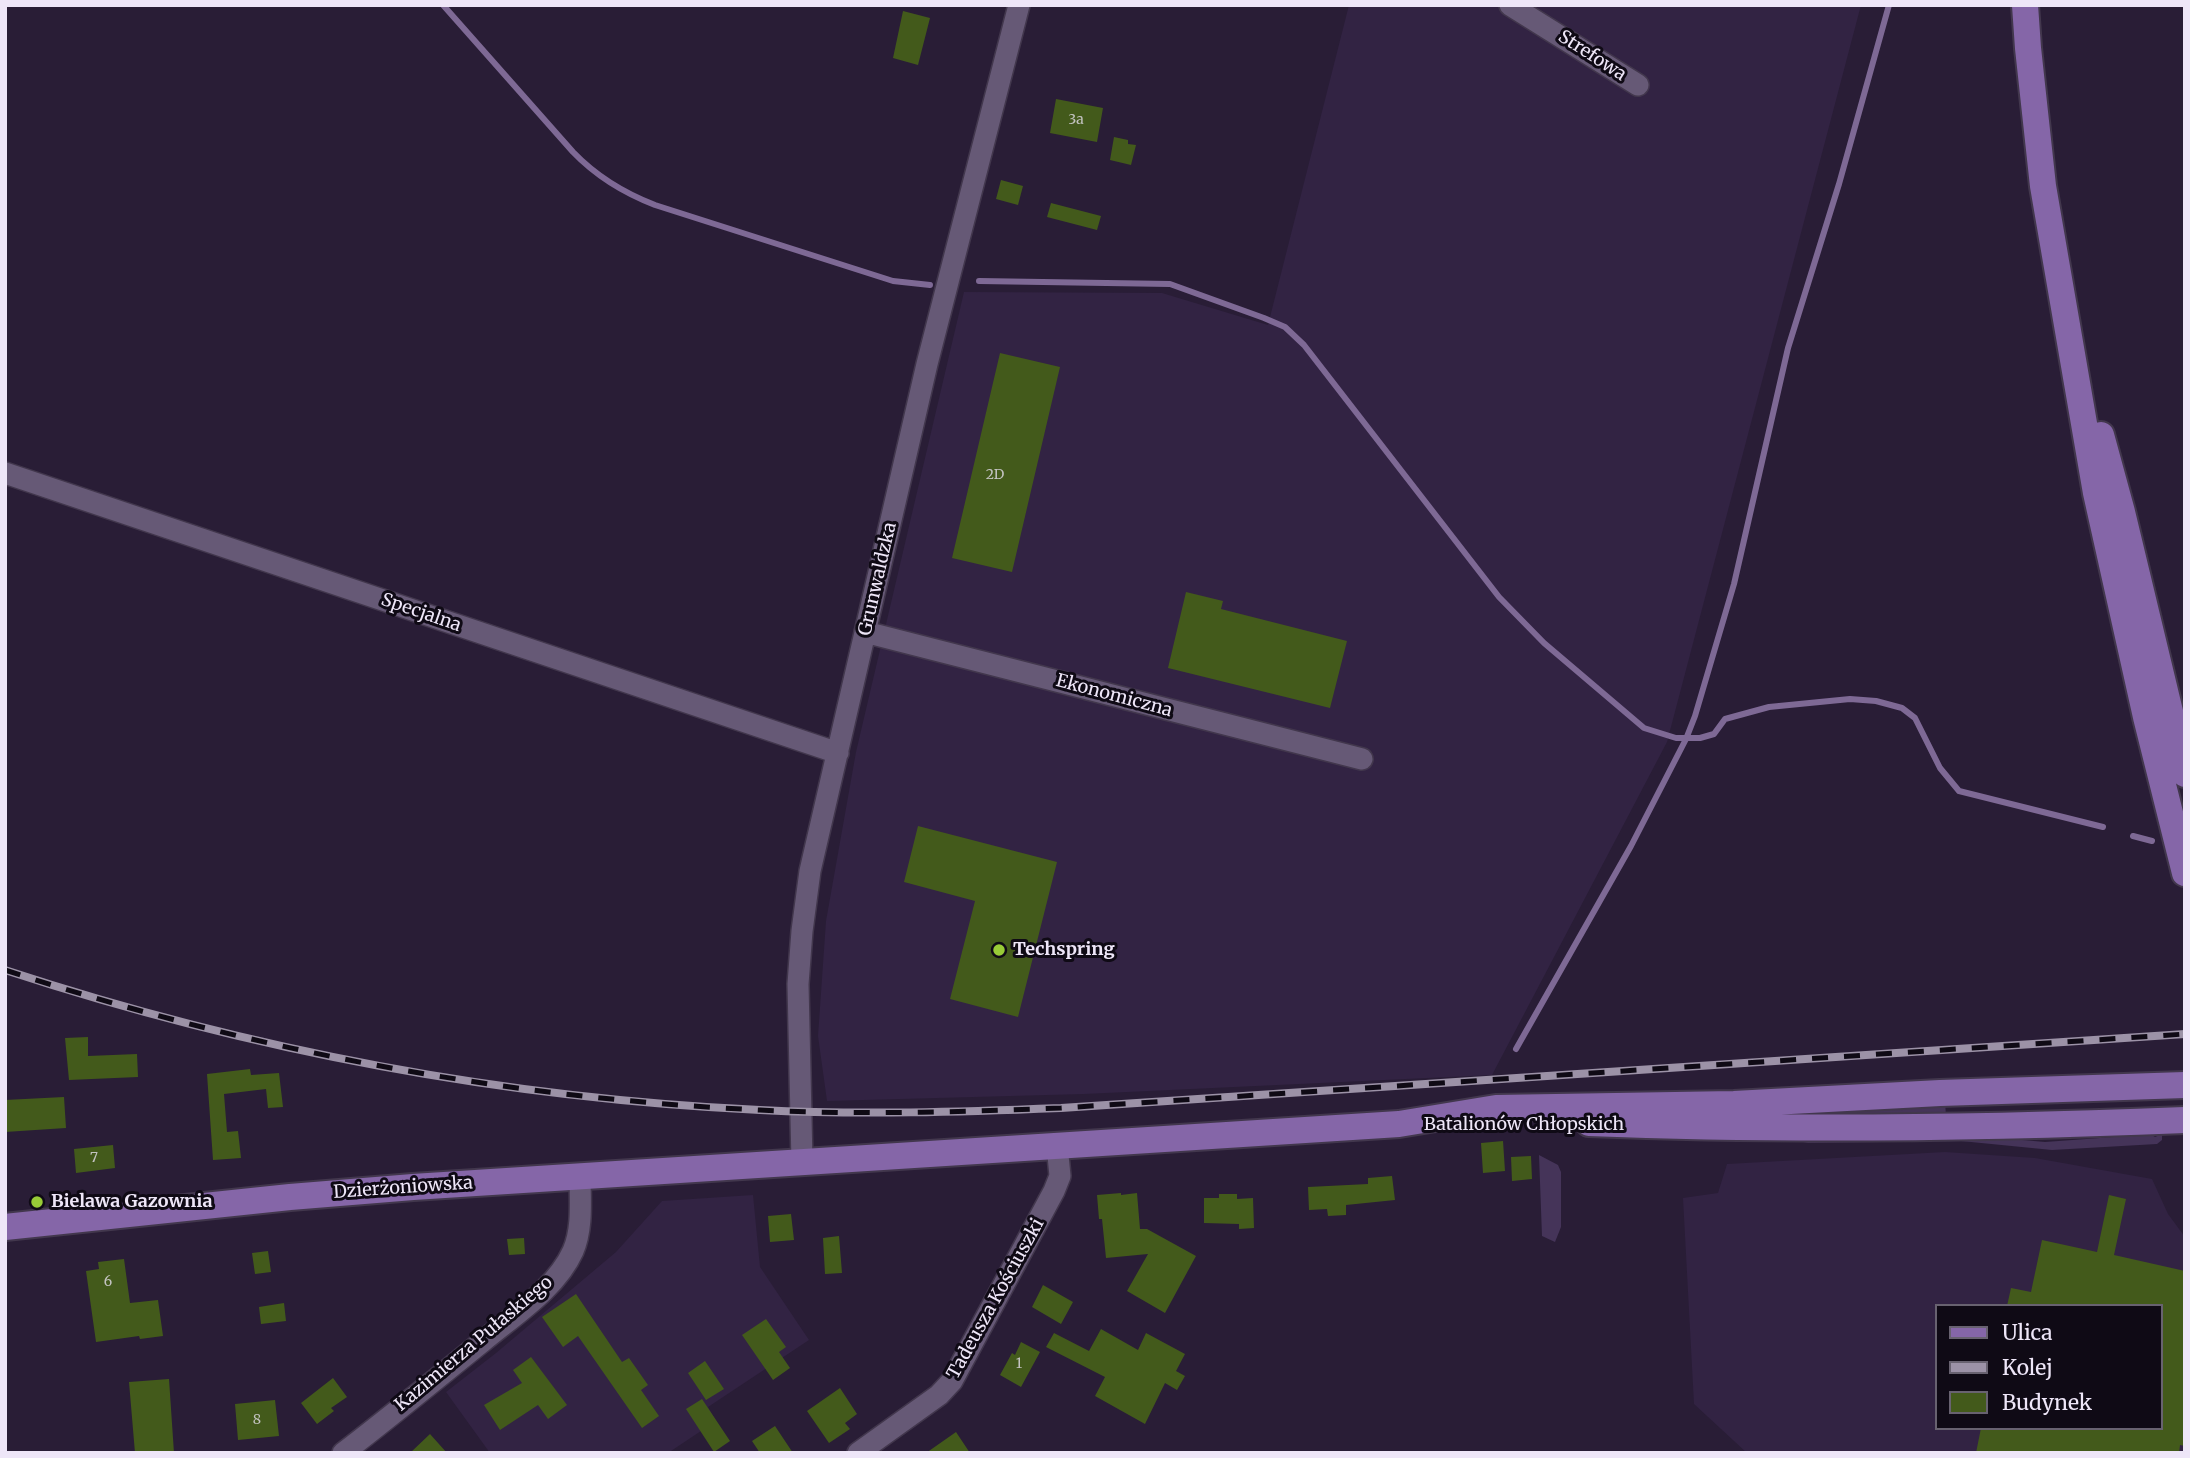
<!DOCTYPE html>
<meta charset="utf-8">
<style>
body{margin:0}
#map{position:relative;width:2190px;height:1458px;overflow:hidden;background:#291d36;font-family:Merriweather,serif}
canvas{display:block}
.frame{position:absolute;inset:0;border:7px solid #eee6f8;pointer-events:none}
.legend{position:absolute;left:1935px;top:1304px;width:228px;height:126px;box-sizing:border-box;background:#0f0a15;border:2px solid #686270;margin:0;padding:9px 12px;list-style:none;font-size:21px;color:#eee6f8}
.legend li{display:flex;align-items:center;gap:14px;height:35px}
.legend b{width:35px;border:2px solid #686270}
</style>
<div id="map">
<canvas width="2190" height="1458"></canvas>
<div class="frame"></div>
<ul class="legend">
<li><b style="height:9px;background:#8566a8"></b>Ulica</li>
<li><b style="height:9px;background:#9c92a7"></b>Kolej</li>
<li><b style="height:19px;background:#435a1b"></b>Budynek</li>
</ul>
</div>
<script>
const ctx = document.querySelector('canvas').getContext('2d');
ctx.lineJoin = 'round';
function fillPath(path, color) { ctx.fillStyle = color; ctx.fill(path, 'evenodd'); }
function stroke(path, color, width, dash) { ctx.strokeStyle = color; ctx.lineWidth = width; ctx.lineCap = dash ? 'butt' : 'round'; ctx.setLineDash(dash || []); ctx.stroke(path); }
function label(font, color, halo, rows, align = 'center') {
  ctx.font = font + ' Merriweather,serif'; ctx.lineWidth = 6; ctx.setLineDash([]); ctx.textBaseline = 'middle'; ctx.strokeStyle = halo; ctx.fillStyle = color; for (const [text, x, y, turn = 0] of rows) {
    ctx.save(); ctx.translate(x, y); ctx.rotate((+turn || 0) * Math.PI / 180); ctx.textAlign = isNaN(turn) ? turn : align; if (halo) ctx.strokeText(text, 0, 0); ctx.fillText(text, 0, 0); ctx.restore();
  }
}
fillPath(new Path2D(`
 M1349,5H1861L1667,742L1492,1075L1084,1094L827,1101L818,1036L826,921L856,752L964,292L1162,293L1268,325Z
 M1945,1152L2035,1158L2152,1179L2168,1214L2185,1237V1453H1747L1694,1404L1683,1198L1718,1193L1727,1164ZM1936,1306H2160V1428H1936Z
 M753,1195L760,1267L809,1340L708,1407L716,1421L668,1453H490L446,1392L496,1353L616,1252L662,1201Z`), '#322343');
fillPath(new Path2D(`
 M1945,1102L1946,1116H1847L1844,1111Z
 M2162,1134V1140L2157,1144L2052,1150L1961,1141L1803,1143L1844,1135L1989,1137L2045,1142L2141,1135H2152L2155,1137Z
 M1539,1155L1558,1165L1561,1172V1227L1555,1242L1542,1236Z`), '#453459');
stroke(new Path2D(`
 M443,5L573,152C596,176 624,193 655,205L893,281L930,285
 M979,281L1170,284L1264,318L1285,327L1304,345L1499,597L1544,643L1644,728L1676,738H1700L1714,734L1725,719L1769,707L1850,699L1876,701L1902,708L1915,718L1940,768L1959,791L2103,827
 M2133,836L2152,841
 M1516,1049L1631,846L1686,739L1695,716L1734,584L1788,348L1839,184L1889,5`), '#7e6995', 6);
fillPath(new Path2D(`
 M903,11L930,18L918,65L893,58Z
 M1056,99L1103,108L1097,142L1050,133Z
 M1114,137L1128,140V144L1136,145L1131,165L1110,160Z
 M1001,180L1023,186L1018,205L996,199Z
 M1051,203L1101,216L1097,230L1047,217Z
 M1000,353L1060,367L1012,572L952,558Z
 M1186,592L1223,601L1221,609L1347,641L1330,708L1168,668Z
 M918,826L1057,862L1018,1017L950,999L975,901L904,882Z
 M88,1037V1056L137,1054L138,1077L69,1080L65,1038Z
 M250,1069L251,1075L279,1073L283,1107L268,1108L266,1089L224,1094L227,1132L238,1131L241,1158L213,1160L207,1074Z
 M64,1097L66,1128L5,1132V1100Z
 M1503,1141L1505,1171L1483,1173L1481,1143Z
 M113,1145L115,1168L76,1173L74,1149Z
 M1531,1156L1532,1179L1512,1181L1511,1157Z
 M1392,1176L1395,1200L1346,1205V1215L1328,1216L1327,1209L1309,1210L1308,1187L1368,1184V1178Z
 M1121,1193V1195L1137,1193L1140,1229H1147L1196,1256L1165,1313L1127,1291L1148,1254L1106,1258L1102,1219H1099L1097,1195Z
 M1219,1194H1237V1199L1253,1198L1254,1228L1239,1229V1224L1204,1223V1198H1219Z
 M2109,1195L2126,1199L2114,1255L2185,1271V1446L2180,1445L2179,1453H1976L1981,1428H2160V1306H2007L2011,1288L2031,1292L2042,1240L2097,1252Z
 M791,1214L794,1240L770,1242L768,1216Z
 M839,1236L842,1273L825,1274L823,1238Z
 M524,1238L525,1254L509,1255L507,1239Z
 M268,1251L271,1272L255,1274L252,1253Z
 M124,1259L130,1303L158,1300L163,1336L140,1339L139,1336L96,1342L86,1271L99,1269L98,1262Z
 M1043,1285L1073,1302L1061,1324L1032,1307Z
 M576,1294L622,1362L629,1358L648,1385L641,1390L659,1416L642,1428L578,1336L563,1347L542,1317Z
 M284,1303L286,1321L261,1324L259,1307Z
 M766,1319L786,1347L779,1352L790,1368L773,1380L742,1335Z
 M1101,1329L1138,1350L1146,1333L1185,1354L1176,1371L1185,1376L1177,1390L1165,1383L1145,1424L1095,1396L1105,1377L1046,1347L1054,1333L1089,1351Z
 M1021,1342L1040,1352L1021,1387L1000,1375L1012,1353L1015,1355Z
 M531,1357L567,1405L548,1419L538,1405L500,1430L484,1405L522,1383L513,1370Z
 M705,1361L724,1389L706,1400L688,1373Z
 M333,1378L347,1397L331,1408L334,1411L317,1424L301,1403Z
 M169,1379L174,1453H135L129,1382Z
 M840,1388L857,1414L845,1423L850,1429L829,1443L807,1411Z
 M702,1399L730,1441L714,1452L686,1409Z
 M275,1400L279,1436L238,1440L235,1404Z
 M775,1426L793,1453H760L752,1441Z
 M956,1432L970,1453H926Z
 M430,1434L447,1453H410Z`), '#435a1b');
const minor = new Path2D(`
 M1510,5L1638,85
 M5,473L838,753
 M865,632L1362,759
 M802,1162L798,984L802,931L810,871L927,364L1019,5
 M343,1453C390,1417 436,1379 482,1342C513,1316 556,1289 573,1251C583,1228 580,1200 580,1176
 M858,1453L939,1395L952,1381L1054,1191L1060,1176L1057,1145`);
const major = new Path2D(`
 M2025,5L2028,48L2043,186L2096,493L2146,717L2185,873
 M2101,435L2122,512L2185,774
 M1589,1123C1787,1131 1986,1128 2185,1120
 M5,1227L290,1197L413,1187L1399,1124L1496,1108L1734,1104L1940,1093L2185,1085`);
stroke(minor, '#42374d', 24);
stroke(major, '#42374d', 30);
stroke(minor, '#665976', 21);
stroke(major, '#8566a8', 26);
const rail = new Path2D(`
 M5,970C249,1050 503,1098 760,1110C860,1115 961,1112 1061,1108L2185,1034`);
stroke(rail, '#9c92a7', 8);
stroke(rail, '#0f0a15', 5, [16]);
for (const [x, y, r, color] of [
 [999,950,7,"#98cb37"],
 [37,1202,7,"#98cb37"]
]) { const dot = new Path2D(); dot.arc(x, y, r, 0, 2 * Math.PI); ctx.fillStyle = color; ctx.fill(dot); stroke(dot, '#0f0a15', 2.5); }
label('14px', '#c3c3c1', null, [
 ["3a",1076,120],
 ["2D",995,475],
 ["7",94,1158],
 ["6",108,1282],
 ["1",1019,1364],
 ["8",257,1420]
]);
label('18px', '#eee6f8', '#0f0a15', [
 ["Strefowa",1592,56,33],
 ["Grunwaldzka",878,579,-77],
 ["Specjalna",421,613,19],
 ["Ekonomiczna",1114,696,15],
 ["Batalionów Chłopskich",1524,1125],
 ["Dzierżoniowska",403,1188,-4],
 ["Tadeusza Kościuszki",996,1299,-61],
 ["Kazimierza Pułaskiego",474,1344,-40]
]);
label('bold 18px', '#eee6f8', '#0f0a15', [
 ["Techspring",1013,950],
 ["Bielawa Gazownia",51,1202]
], 'left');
</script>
